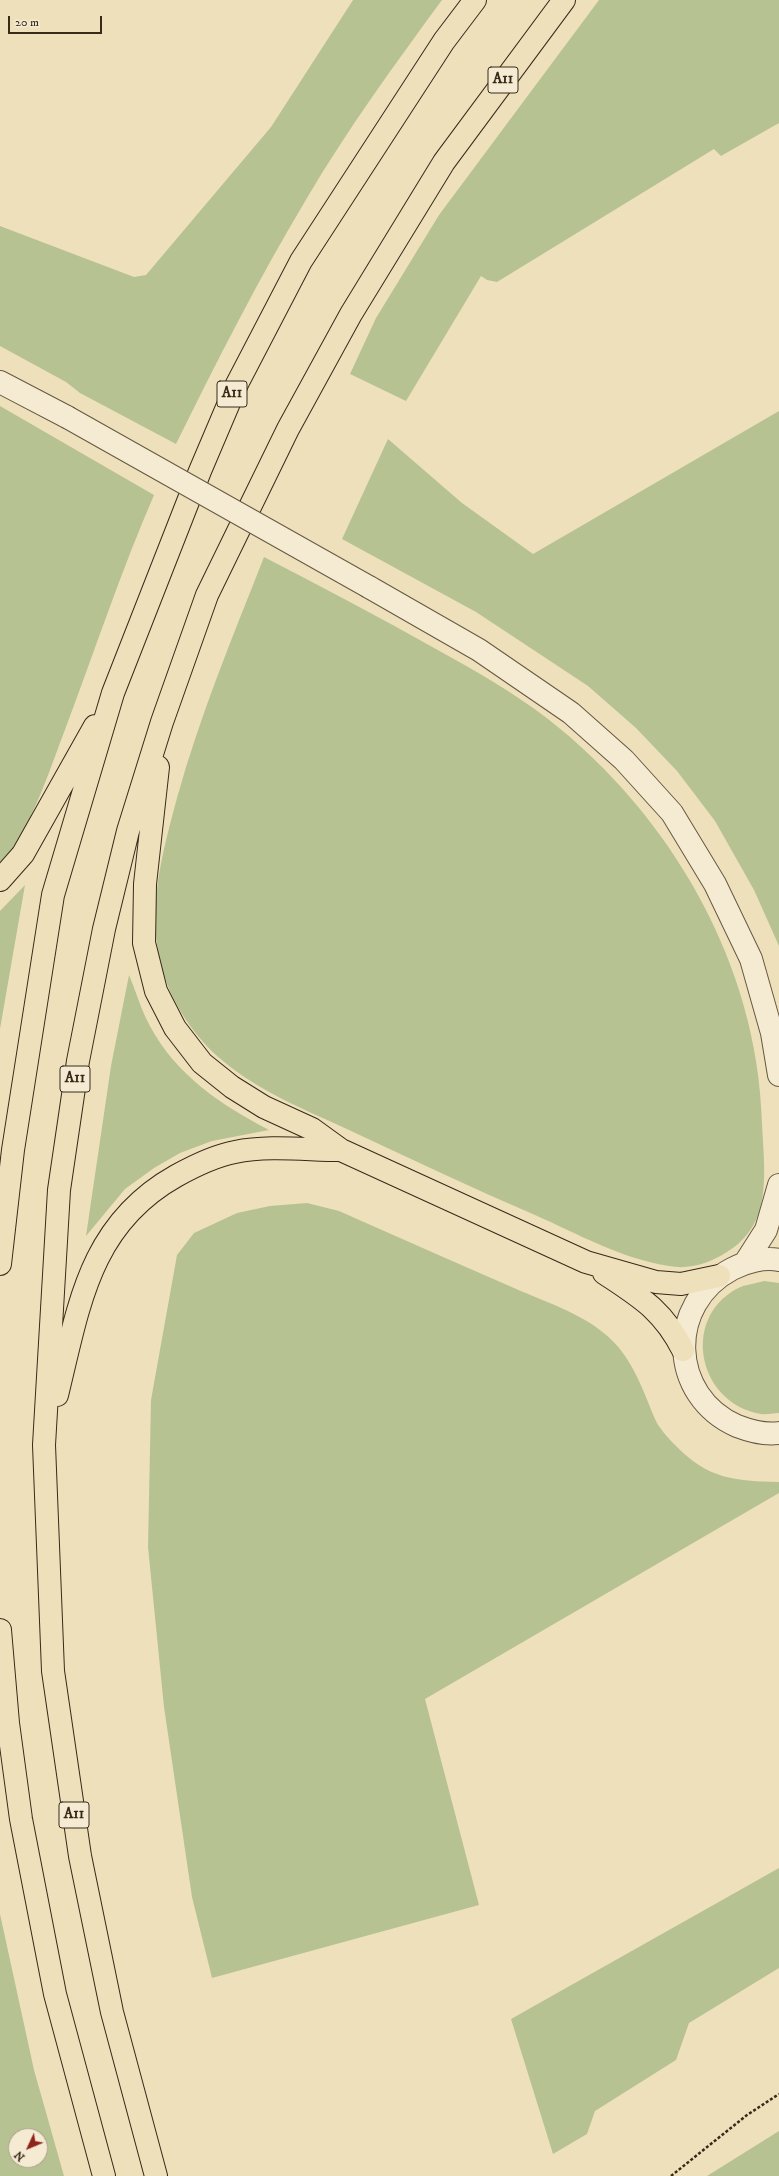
<!DOCTYPE html>
<style>
body{margin:0}
#map{position:relative;width:779px;height:2176px;overflow:hidden;background:#efe0bc;font-family:"IM FELL DW Pica",serif}
canvas{display:block}
.north{position:absolute;left:8px;top:2128px;width:40px;height:40px;box-sizing:border-box;background:#f5ebd3;border:1px solid #a99e89;border-radius:50%;rotate:226deg;font-size:11px;font-weight:700;line-height:16px;text-align:center;color:#372a19}
.north::after{content:'';display:block;margin:auto;width:14px;height:18px;background:#8f2418;clip-path:polygon(50% 0,100% 100%,50% 72%,0 100%)}
.scale{position:absolute;left:8px;top:16px;width:94px;height:18px;box-sizing:border-box;border:2px solid #372a19;border-top:0;padding-left:5px;font-size:12px;line-height:14px;white-space:nowrap;color:#372a19;-webkit-text-stroke:3px #f5ebd3;paint-order:stroke}
</style>
<div id="map">
<canvas width="779" height="2176"></canvas>
<div class="north">N</div>
<div class="scale">20 m</div>
</div>
<script>
const ctx = document.querySelector('canvas').getContext('2d');
ctx.lineJoin = 'round';
function fillPath(path, color) { ctx.fillStyle = color; ctx.fill(path, 'evenodd'); }
function stroke(path, color, width, dash) { ctx.strokeStyle = color; ctx.lineWidth = width; ctx.lineCap = dash ? 'butt' : 'round'; ctx.setLineDash(dash || []); ctx.stroke(path); }
function label(font, color, halo, rows, align = 'center') {
  ctx.font = font + ' "IM FELL DW Pica",serif'; ctx.lineWidth = 3; ctx.setLineDash([]); ctx.textBaseline = 'middle'; ctx.strokeStyle = halo; ctx.fillStyle = color; for (const [text, x, y, turn = 0] of rows) {
    ctx.save(); ctx.translate(x, y); ctx.rotate((+turn || 0) * Math.PI / 180); ctx.textAlign = isNaN(turn) ? turn : align; if (halo) ctx.strokeText(text, 0, 0); ctx.fillText(text, 0, 0); ctx.restore();
  }
}
fillPath(new Path2D(`
 M353,0H442C395,64 347,130 307,198C259,278 217,361 176,444L80,393L66,382L0,346V226L134,277L146,275L271,127Z
 M599,0H779V123L721,156L714,149L497,282L487,280L481,276L406,401L350,374L376,318L439,215Z
 M0,406L154,495C121,571 95,650 66,727C48,774 32,827 0,866Z
 M779,411V946L754,890L715,821L677,771L636,728L588,686L476,612L342,539L388,439L462,503L533,554Z
 M264,557C322,587 379,617 436,649C474,670 513,692 548,719C671,815 758,965 762,1123C764,1170 774,1224 727,1252C710,1263 689,1270 669,1266C622,1259 578,1234 535,1215C472,1188 411,1159 349,1130C306,1110 260,1092 223,1061C195,1038 172,1004 162,969C146,911 162,854 177,798C200,715 233,636 264,557Z
 M25,885L0,1029V911Z
 M129,975C136,991 141,1010 150,1026C176,1075 221,1105 269,1130L212,1141L180,1153L154,1168L125,1189L86,1236L111,1066Z
 M307,1203L339,1211C397,1237 455,1262 514,1288C543,1301 581,1313 605,1334C632,1356 642,1388 655,1419C659,1428 668,1438 675,1445C708,1479 734,1481 779,1482V1493L425,1699L479,1905L212,1978L192,1897L164,1707L148,1547L151,1400L177,1255L194,1233L237,1213L270,1206Z
 M764,1281L779,1283V1413C773,1413 766,1415 761,1414C695,1403 680,1312 743,1286C750,1284 758,1283 764,1281Z
 M779,1868V1968L689,2023L676,2060L595,2111L587,2134L553,2154L511,2019Z
 M0,1914L34,2070L64,2176H0ZM16,2136H40V2160H16Z
 M779,2131V2176H707Z`), '#b7c292');
const minor = new Path2D(`
 M0,382L67,417
 M369,587L479,650L571,713L624,760L672,813L715,884L751,959L772,1033L779,1075
 M779,1260C764,1257 745,1262 732,1269C666,1304 669,1396 737,1426C750,1431 766,1435 779,1433
 M745,1263L766,1230L779,1185`);
const highway = new Path2D(`
 M158,767L145,884L144,943L156,991L175,1028L202,1063L232,1087L264,1107L312,1129L341,1150L586,1262L656,1282L681,1284L719,1276
 M0,880L23,854L95,726
 M0,1264L13,1150L53,895L113,693L200,471L237,384L301,261L444,41L475,0
 M604,1273C640,1297 663,1310 683,1350
 M57,1395C79,1306 89,1225 176,1176C194,1166 214,1156 235,1152C269,1145 307,1150 341,1150
 M0,1630L8,1723L21,1819L55,1994L104,2176
 M156,2176L112,2012L80,1856L53,1671L44,1445L59,1190L78,1061L104,929L128,831L162,722L207,595L288,429L351,314L444,162L564,0`);
stroke(minor, '#655842', 24);
stroke(highway, '#372a19', 24);
stroke(new Path2D(`
 M671,2176L747,2115L779,2094`), '#372a19', 2.5, [3, 2]);
stroke(minor, '#f5ebd3', 22);
stroke(highway, '#efe0bc', 22);
const minorBridge = new Path2D(`
 M67,417L369,587`);
stroke(minorBridge, '#655842', 24, []);
stroke(minorBridge, '#f5ebd3', 22);
for (const [x, y, w] of [
 [503,80,30],
 [232,394,30],
 [75,1079,30],
 [74,1815,30]
]) { const box = new Path2D(); box.roundRect(x - w / 2, y - 13, w, 26, 3); ctx.fillStyle = '#f5ebd3'; ctx.fill(box); stroke(box, '#372a19', 1); }
label('bold 15px', '#372a19', null, [
 ["A11",503,80],
 ["A11",232,394],
 ["A11",75,1079],
 ["A11",74,1815]
]);
</script>
